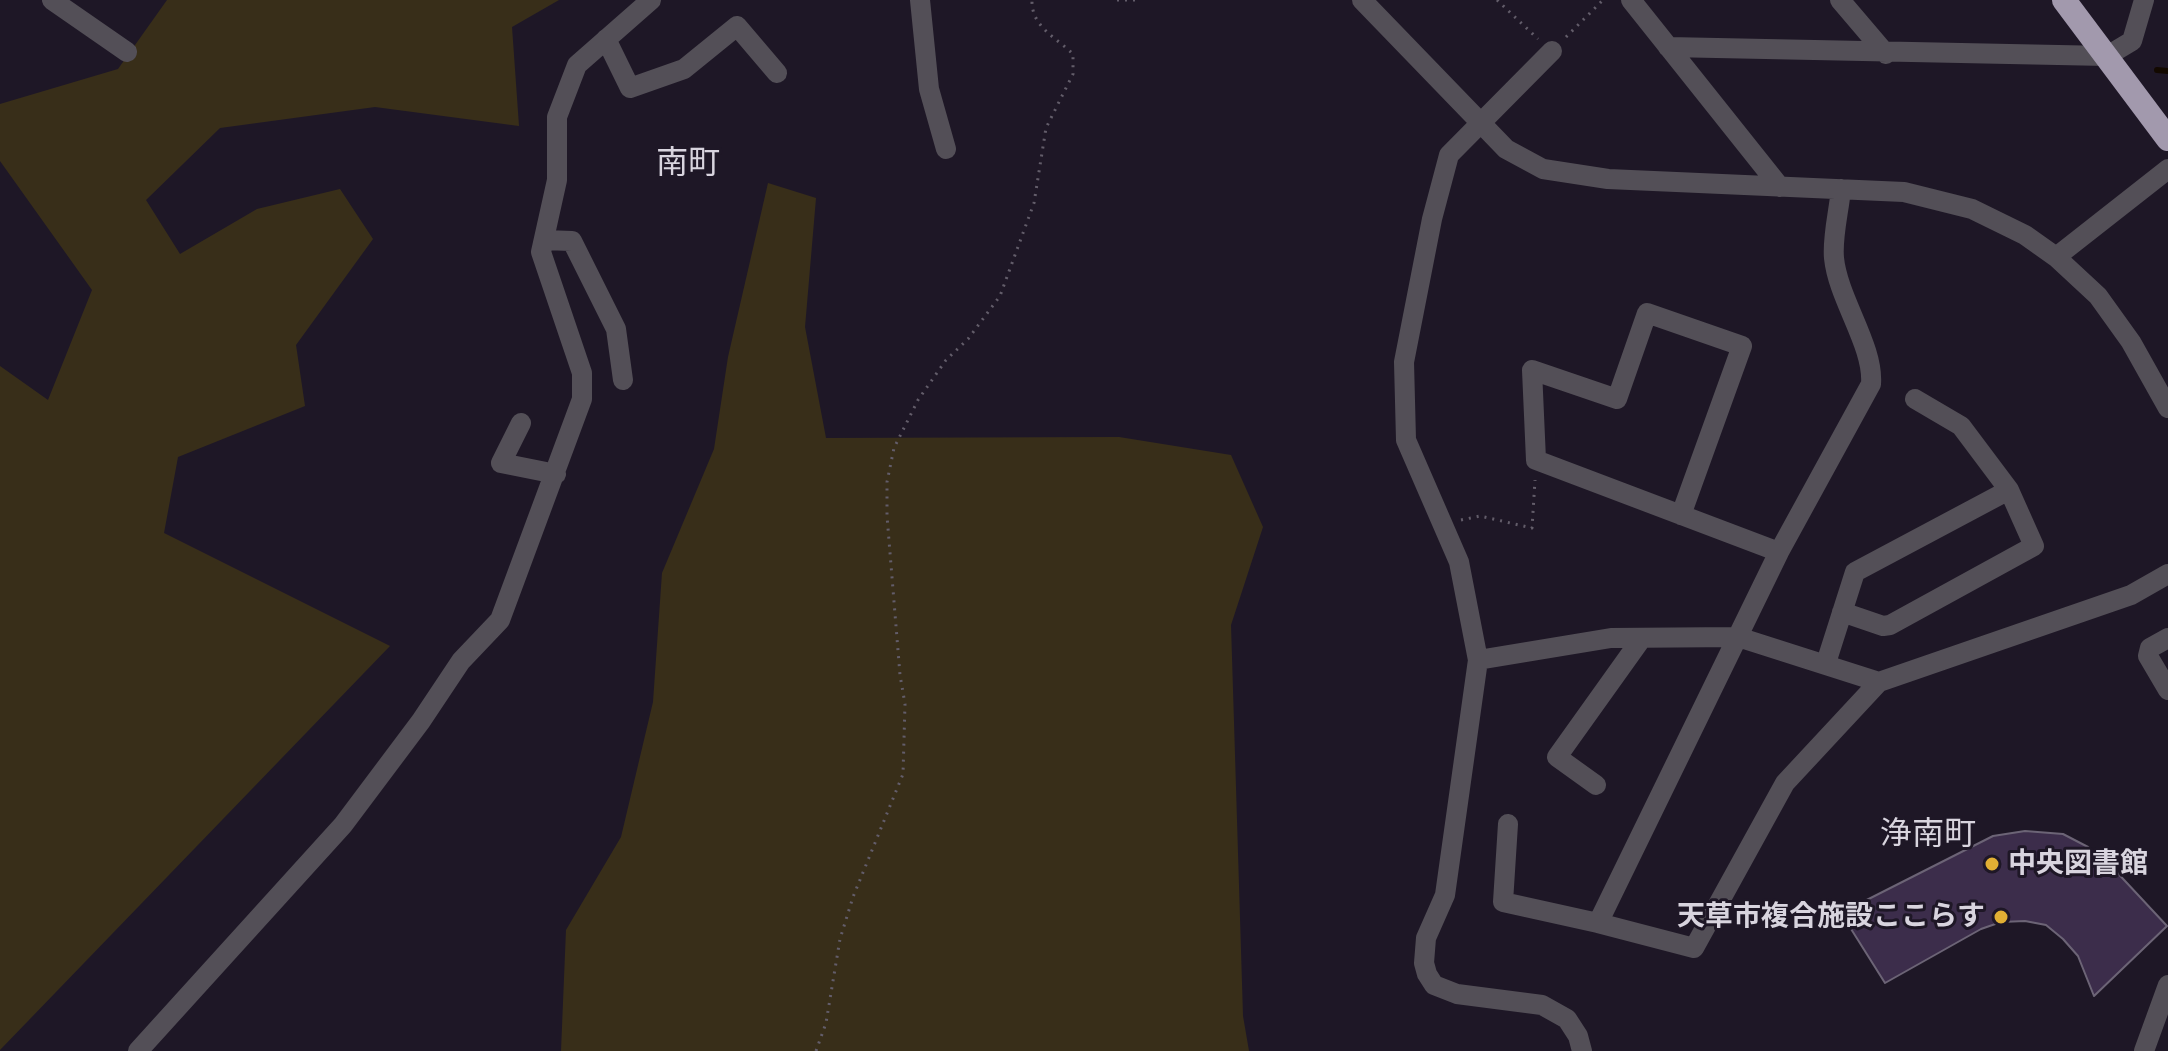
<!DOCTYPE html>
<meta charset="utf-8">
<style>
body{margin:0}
canvas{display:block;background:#1e1726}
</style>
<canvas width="2168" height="1051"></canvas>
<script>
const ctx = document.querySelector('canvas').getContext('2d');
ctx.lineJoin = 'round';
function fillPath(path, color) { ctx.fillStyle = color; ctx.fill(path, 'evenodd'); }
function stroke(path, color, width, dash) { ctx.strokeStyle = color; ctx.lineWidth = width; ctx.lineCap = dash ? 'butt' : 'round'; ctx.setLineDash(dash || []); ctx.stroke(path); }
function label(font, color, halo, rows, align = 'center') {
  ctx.font = font + ' "Noto Sans","Noto Sans JP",sans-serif'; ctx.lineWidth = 6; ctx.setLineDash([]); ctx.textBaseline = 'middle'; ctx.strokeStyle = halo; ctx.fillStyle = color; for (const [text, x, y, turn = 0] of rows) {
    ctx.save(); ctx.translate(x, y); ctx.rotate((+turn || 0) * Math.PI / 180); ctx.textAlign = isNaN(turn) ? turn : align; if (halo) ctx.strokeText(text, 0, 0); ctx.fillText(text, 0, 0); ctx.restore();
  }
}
fillPath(new Path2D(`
 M167,0H559L512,27L519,126L375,107L220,128L146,200L180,254L257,209L340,189L373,239L296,345L305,406L178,457L164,533L390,646L0,1050V366L48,400L92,290L0,161V104L118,69Z
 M768,183L816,198L805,327L826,438L1119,437L1231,455L1263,527L1231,625L1243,1016L1249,1051H561L566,930L621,837L653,702L662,573L714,449L728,357Z`), '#382e19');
stroke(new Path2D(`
 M2157,70L2168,71`), '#130900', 6);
const building = new Path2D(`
 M2025,831L2063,834L2088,847L2112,867L2167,926L2094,996L2078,956L2063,939L2046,925L2025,921L2001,922L1981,929L1885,983L1841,913L1993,836Z`);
fillPath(building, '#3c2d4b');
stroke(building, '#6c6476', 2);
stroke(new Path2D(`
 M1117,0H1135
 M1497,0L1538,39
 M1566,37L1603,0
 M1461,520L1480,516L1532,528L1535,480
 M816,1051L826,1023L840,939L853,897L903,774L905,704L900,675L887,516V482L894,448L918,400L946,360L968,339L1000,296L1034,203L1046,128L1073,74V54C1057,38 1031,27 1032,0`), '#635d6a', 3, [2, 6]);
stroke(new Path2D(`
 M52,0L127,52
 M920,0L929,89L946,149
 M1362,0L1506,149L1543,169L1608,179L1904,192L1972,209L2025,235L2056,257L2098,296L2131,342L2168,408
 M1631,0L1780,187
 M1840,0L1886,54
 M606,39L630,88L684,69L737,26L777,73
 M1668,47L2107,56L2132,41L2144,0
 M1552,51L1449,155L1432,219L1404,362L1406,440L1459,562L1478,660L1445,895L1426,938L1424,963L1427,974L1434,985L1457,994L1542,1005L1567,1019L1578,1036L1582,1051
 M544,240L572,241L616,329L623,380
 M2056,257L2168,169
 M521,423L501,463L556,474
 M1681,515L1742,346L1647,313L1617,399L1532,370L1536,460L1779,552
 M1842,612L1883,626L1890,625L2034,546L2009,490L1961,426L1915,399
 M2168,638L2150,648L2148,656L2168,690
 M1478,660L1611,638L1738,637L1879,682L2131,595L2168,574
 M1826,663L1855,572L2009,490
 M1596,785L1557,757L1642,638
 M1508,824L1503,902L1598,923L1779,552L1871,384C1874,346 1838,299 1834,258C1832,237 1839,211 1841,189
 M1598,923L1694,948L1785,783L1879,682
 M138,1051L343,825L421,721L461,661L500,620L582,399V373L541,252L557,180V117L577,65L651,0
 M2144,1051L2168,985`), '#534f57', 20);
stroke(new Path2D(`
 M2064,0L2168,139`), '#a299ad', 24);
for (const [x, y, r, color] of [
 [1992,864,8,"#e1af34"],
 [2001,917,8,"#e1af34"]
]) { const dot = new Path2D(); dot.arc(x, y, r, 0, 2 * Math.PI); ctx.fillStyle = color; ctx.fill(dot); stroke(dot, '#1e1726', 3); }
label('bold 28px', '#d8d4de', '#1e1726', [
 ["中央図書館",2008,864],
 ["天草市複合施設ここらす",1985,917,"right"]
], 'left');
label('32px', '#d8d4de', '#1e1726', [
 ["南町",688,164],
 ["浄南町",1928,835]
]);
</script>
